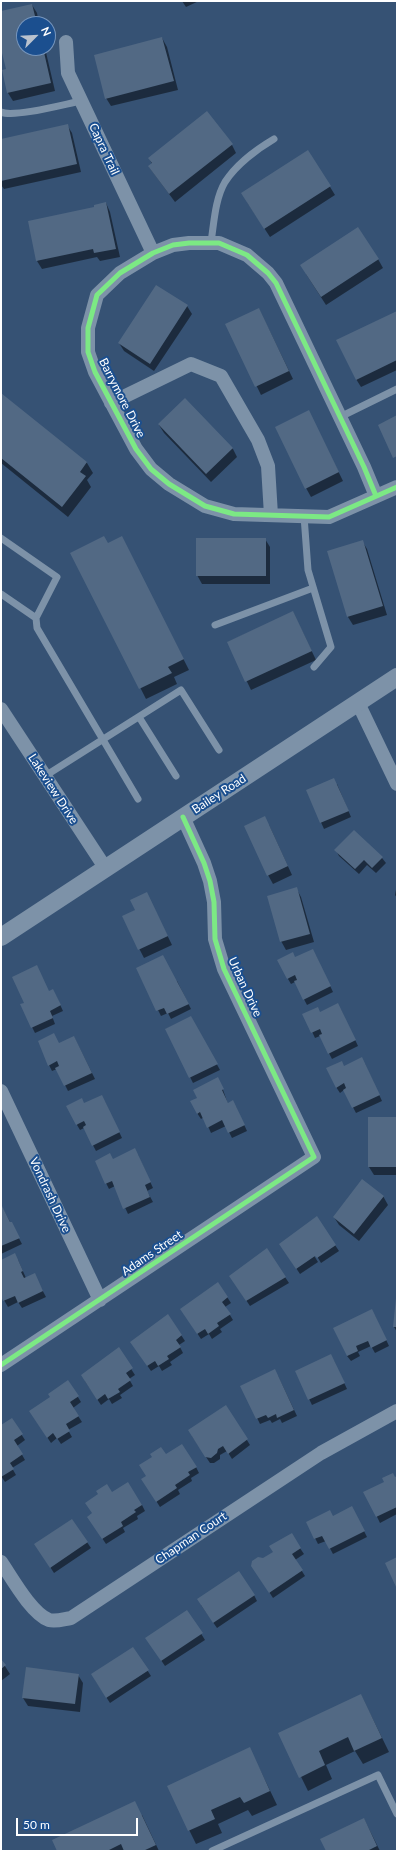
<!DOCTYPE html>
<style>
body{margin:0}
#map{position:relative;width:398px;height:1852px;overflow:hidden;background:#365274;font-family:Lato,sans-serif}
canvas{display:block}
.frame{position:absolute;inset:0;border:2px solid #fff;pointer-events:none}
.north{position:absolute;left:16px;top:16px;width:40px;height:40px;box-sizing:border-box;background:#1b4f8f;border:1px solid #7695bc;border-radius:50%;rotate:66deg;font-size:11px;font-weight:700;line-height:16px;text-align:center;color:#fff}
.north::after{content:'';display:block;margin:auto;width:14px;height:18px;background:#b9c2ce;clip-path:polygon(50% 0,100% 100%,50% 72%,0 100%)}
.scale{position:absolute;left:16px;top:1818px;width:122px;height:18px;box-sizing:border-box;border:2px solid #fff;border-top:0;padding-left:5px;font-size:12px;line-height:14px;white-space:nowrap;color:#fff;-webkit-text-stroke:3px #1b4f8f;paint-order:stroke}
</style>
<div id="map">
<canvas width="398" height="1852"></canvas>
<div class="frame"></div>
<div class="north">N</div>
<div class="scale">50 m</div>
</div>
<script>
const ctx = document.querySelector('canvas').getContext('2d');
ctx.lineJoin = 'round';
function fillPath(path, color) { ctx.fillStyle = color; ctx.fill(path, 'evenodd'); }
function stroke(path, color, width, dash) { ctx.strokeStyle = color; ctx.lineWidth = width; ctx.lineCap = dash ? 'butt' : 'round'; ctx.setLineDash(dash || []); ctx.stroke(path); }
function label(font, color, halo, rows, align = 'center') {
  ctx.font = font + ' Lato,sans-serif'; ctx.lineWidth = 4; ctx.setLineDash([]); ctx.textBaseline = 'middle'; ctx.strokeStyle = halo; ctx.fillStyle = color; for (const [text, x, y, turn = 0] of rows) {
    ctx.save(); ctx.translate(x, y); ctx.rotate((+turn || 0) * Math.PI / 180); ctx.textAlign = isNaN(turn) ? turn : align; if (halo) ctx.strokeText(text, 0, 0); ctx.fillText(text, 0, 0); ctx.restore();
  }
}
fillPath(new Path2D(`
 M182,1H199L186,7Z
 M32,5L37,13L39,24H24V48H45L55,91L13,101L8,93L7,70L1,44V12Z
 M162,38L167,47L178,90L111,106L106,98Z
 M67,125L72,133L81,172L4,189L1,185V140Z
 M232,145L236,153L175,202L149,167L152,164L149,158Z
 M308,151L335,195L270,237L247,202Z
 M106,203L110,212L120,257L100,261L97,257L42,269L37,261L96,208Z
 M378,259L383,268L326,305L306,274Z
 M187,306L192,314L154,371L124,351L119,343Z
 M259,309L293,379L261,395L227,325Z
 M397,312V370L361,387L356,379Z
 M1,394L87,463L93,473L87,480L91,487L68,517L1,463Z
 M185,400L233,449L237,457L211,482L164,433L159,425Z
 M313,420L343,481L311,497L306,488Z
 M265,539L270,547V584H202L197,575Z
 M362,541L367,549L387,615L353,625L348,617L328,552Z
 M108,544L127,548L189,670L174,677L177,684L146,699L72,553Z
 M293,612L316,660L251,690L228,642Z
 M337,784L351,817L324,829L307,791Z
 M269,825L292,875L273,884L268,875Z
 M336,850L382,858L386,863L376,873L367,865L359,874L339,856Z
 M397,884V898L395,895Z
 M296,888L301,897L314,942L286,950L281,941Z
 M151,902L172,945L144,958L123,917Z
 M316,956L333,992L307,1005L295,982L291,984L288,979L295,959Z
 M137,968L177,981L191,1009L171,1019L168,1013L161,1016Z
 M49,992L56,996L63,1011L52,1016L55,1024L35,1033L21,1005Z
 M341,1010L358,1046L332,1059L320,1036L315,1038L304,1014Z
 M191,1017L220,1070L193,1083L166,1029Z
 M74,1037L95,1079L68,1091L57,1069L52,1071L49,1065L59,1044Z
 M365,1064L382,1101L356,1113L344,1090L340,1093L336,1087L344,1067Z
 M221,1084L228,1104L236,1107L247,1131L232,1138L226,1126L211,1133L204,1117L201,1119L197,1113Z
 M105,1102L122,1138L96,1151L84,1128L80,1130L77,1125L84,1105Z
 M395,1118L397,1121V1175H374L369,1167Z
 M138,1155L153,1188L147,1191L153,1202L128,1214L115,1186L109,1189L106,1183L113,1160Z
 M383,1196L388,1205L359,1241L339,1225L334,1217Z
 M1,1205L22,1244L1,1254Z
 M335,1245L339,1251L321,1263L315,1253L313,1254L318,1262L300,1274L284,1250Z
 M18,1260L26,1278L37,1280L46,1297L22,1308L18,1302L8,1307L1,1295V1261Z
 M285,1277L289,1283L250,1306L234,1282Z
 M218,1283L231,1303L225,1307L233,1320L220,1329L222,1332L212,1339L209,1334L201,1339L185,1315Z
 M397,1298V1332L394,1327Z
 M168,1315L185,1341L179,1345L183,1353L170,1362L172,1365L162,1371L159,1366L151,1371L135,1348Z
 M375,1316L389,1346L375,1353L371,1346L358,1352L360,1356L351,1361L347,1356Z
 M118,1349L135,1375L129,1379L133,1386L120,1395L122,1398L112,1404L109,1399L101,1405L85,1381Z
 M334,1361L347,1389L312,1405L296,1372Z
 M278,1376L297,1416L282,1423L280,1419L272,1423L270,1420L260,1424L242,1387Z
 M68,1381L81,1402L73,1408L82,1422L68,1430L72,1437L61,1444L57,1438L51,1443L33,1416Z
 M226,1406L250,1445L232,1459L227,1451L220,1455V1459L214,1463H210L192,1436Z
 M12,1420L25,1440L17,1446L25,1460L12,1468L16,1475L5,1482L1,1476V1427Z
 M196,1467L199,1473L191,1478L192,1481L178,1490L180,1494L160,1507L146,1485L147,1477Z
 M397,1477V1514L380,1523L365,1492Z
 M112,1494L142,1505L145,1511L137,1516L138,1519L123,1528L125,1532L106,1544L92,1523Z
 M355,1513L367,1537L333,1554L326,1541L318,1544L307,1522Z
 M72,1520L91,1548L54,1573L39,1550Z
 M291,1535L304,1554L295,1560L305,1576L273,1598L256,1572L263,1559L274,1553Z
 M254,1595L257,1601L217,1628L201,1605Z
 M187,1611L205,1640L165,1666L150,1644Z
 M133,1648L151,1676L110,1703L95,1680Z
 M1,1660L10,1674L1,1681Z
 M78,1675L83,1683L80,1712L28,1706L23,1698Z
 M361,1695L389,1752L363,1764L355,1751L326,1765L332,1779L308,1791L280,1734Z
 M250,1749L277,1805L252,1816L248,1810L218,1824L222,1833L196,1844L168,1787Z
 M142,1815L159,1851H58Z
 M364,1819L380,1851H327Z`), '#0007');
fillPath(new Path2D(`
 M32,4L37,24H24V48H43L51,83L7,93L2,70L6,69L1,49V11Z
 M162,37L174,81L105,99L94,55Z
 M207,111L233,144L169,194L148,166L152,163L148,158Z
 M68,124L77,164L1,181V139Z
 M308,150L331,186L264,229L241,193Z
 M106,202L116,249L94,253L93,249L36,261L28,221L94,207V205Z
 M358,227L379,259L321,297L300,265Z
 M156,285L188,305L150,364L118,343Z
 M259,308L289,371L255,387L225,324Z
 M397,311V360L356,380L336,340Z
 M1,393L87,462L80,472L86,476L62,507L1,458Z
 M185,398L233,448L206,474L158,424Z
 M309,410L339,472L305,489L275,427Z
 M397,415V456L393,458L378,425Z
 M104,536L108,543L122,536L184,659L168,667L172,673L139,689L70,553Z
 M196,538H266V576H196Z
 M363,540L383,606L347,617L327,551Z
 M293,611L312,651L245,682L227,642Z
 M334,778L349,811L320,823L306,790Z
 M265,816L288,866L267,876L244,826Z
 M354,830L383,857L372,868L364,860L355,869L334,850Z
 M297,887L310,934L280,942L267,896Z
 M147,892L168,936L138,950L122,916L135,910L130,900Z
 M313,949L331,986L303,1000L294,981L297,980L295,975L287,979L277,960L293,952L295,957Z
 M163,955L189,1004L167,1014L164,1008L156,1011L136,968Z
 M37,965L49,991L53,989L61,1005L50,1011L53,1018L31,1028L20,1004L24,1003L12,977Z
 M338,1003L356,1040L328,1054L319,1035L322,1034L320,1029L311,1033L302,1014L318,1007L320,1012Z
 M191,1016L218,1064L189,1078L165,1029Z
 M54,1033L59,1043L74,1036L92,1073L64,1086L55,1068L59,1066L57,1061L48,1066L38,1041Z
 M362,1057L380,1095L352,1108L343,1090L346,1088L344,1083L336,1088L326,1068L342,1061L344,1066Z
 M218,1077L224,1089L222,1090L228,1103L233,1100L245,1125L228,1133L222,1120L207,1128L200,1112L197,1114L190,1101L197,1098L193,1090Z
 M102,1095L120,1132L92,1146L83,1127L86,1125L84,1121L76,1125L66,1106L82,1098L84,1103Z
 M368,1117H396V1167H368Z
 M135,1148L151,1182L145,1185L150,1197L123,1209L112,1181L105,1184L95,1161L110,1153L113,1159Z
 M362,1179L384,1196L354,1234L333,1217Z
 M1,1204L10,1222H12L20,1238L1,1246Z
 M317,1216L336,1245L317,1258L315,1256L296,1269L279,1244Z
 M267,1248L286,1277L246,1301L229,1276Z
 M15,1253L23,1271L21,1272L24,1278L35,1273L43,1291L18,1303L15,1296L3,1301L1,1297V1260Z
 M218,1282L228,1297L222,1302L231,1314L217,1323L219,1326L208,1334L205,1329L197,1334L180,1309Z
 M396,1298H397V1327H393Z
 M372,1309L387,1340L371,1348L368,1341L356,1346L358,1351L347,1356L333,1328Z
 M168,1314L182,1335L176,1340L181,1347L167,1356L169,1359L158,1366L155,1361L147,1366L130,1342Z
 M119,1347L133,1368L126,1373L131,1380L118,1389L120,1392L108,1399L105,1394L97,1400L81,1375Z
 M331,1354L345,1383L308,1400L295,1371Z
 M275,1369L294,1410L277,1418L276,1414L268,1418L266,1415L256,1419L240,1386Z
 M68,1380L79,1396L70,1402L79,1416L66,1424L70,1431L57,1439L53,1433L47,1438L29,1411L50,1397L48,1394Z
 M226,1405L248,1439L228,1454L223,1446L218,1449L217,1453L211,1458L205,1457L188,1430Z
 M12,1418L23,1434L14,1440L23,1454L10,1463L14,1469L1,1477V1425Z
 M182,1444L197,1467L188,1472L190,1475L175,1485L177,1488L156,1502L141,1479L146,1476L139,1465L152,1457L150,1454L161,1447L166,1454Z
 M393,1473L395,1477L397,1476V1507L376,1517L363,1492L384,1482L382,1478Z
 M128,1482L142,1505L134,1510L136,1512L121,1522L123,1526L102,1539L87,1517L92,1513L85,1503L98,1494L96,1491L107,1484L112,1492Z
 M352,1506L365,1531L329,1549L322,1536L314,1539L306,1522L330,1510L333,1516Z
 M72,1519L88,1542L50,1568L34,1544Z
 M292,1533L301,1548L292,1554L303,1570L269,1593L251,1566L252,1561L258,1557L263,1558L273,1552L269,1546Z
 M397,1557V1589L385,1563Z
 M239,1571L255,1595L213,1623L197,1599Z
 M187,1610L203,1633L161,1661L145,1638Z
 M133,1647L149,1670L106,1698L91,1674Z
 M1,1659L6,1665L1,1669Z
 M26,1667L79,1674L75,1704L22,1698Z
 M361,1694L382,1738L354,1751L348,1737L319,1751L325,1765L299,1778L278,1733Z
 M250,1747L270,1791L244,1803L240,1797L211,1810L215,1819L188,1831L167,1786Z
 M135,1801L156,1845L143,1851H124L121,1844L107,1851H57L52,1840Z
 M364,1818L377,1846L367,1851H326L320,1839Z`), '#526984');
stroke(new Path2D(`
 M1,112C14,118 65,104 81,101
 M211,242C214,223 215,199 225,182C236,165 257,149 274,139
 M340,417L397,389
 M304,516L308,570L331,647L314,667
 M1,538L57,577L36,618L37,628L138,799
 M1,594L36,618
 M215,625L313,588
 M139,717L176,776
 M45,776L181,690L219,750
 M212,1851L378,1775L397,1814`), '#7d92a8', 7);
stroke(new Path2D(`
 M66,42L68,73L153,253
 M111,403L191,364L221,376L258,440L268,466L271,515
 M376,496L364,467L276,283L268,273L247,255L219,243H189L173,245L153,253L120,273L97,295L88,328V352L95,372L136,449L151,469L169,484L205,506L234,514L329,517L397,487
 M358,703L397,784
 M1,709L106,869
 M1,1091L100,1300
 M1,1365L314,1157L224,969L215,939L214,902L210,881L204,863L183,817
 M1,1562C12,1578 31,1613 49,1620C56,1622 64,1619 71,1618L321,1453L397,1411`), '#7d92a8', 14);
stroke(new Path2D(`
 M1,937L397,677`), '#7d92a8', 18);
stroke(new Path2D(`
 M376,496L364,467L276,283L268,273L247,255L219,243H189L173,245L153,253L120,273L97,295L88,328V352L95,372L136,449L151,469L169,484L205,506L234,514L329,517L397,487
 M1,1365L314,1157L224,969L215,939L214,902L210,881L204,863L183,817`), '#7ce984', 5);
label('12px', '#fff', '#1b4f8f', [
 ["Capra Trail",104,149,65],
 ["Barrymore Drive",122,398,63],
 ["Lakeview Drive",53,789,57],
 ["Bailey Road",219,794,-33],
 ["Urban Drive",245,987,65],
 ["Vondrash Drive",50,1195,65],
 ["Adams Street",152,1253,-34],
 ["Chapman Court",191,1538,-34]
]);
</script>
